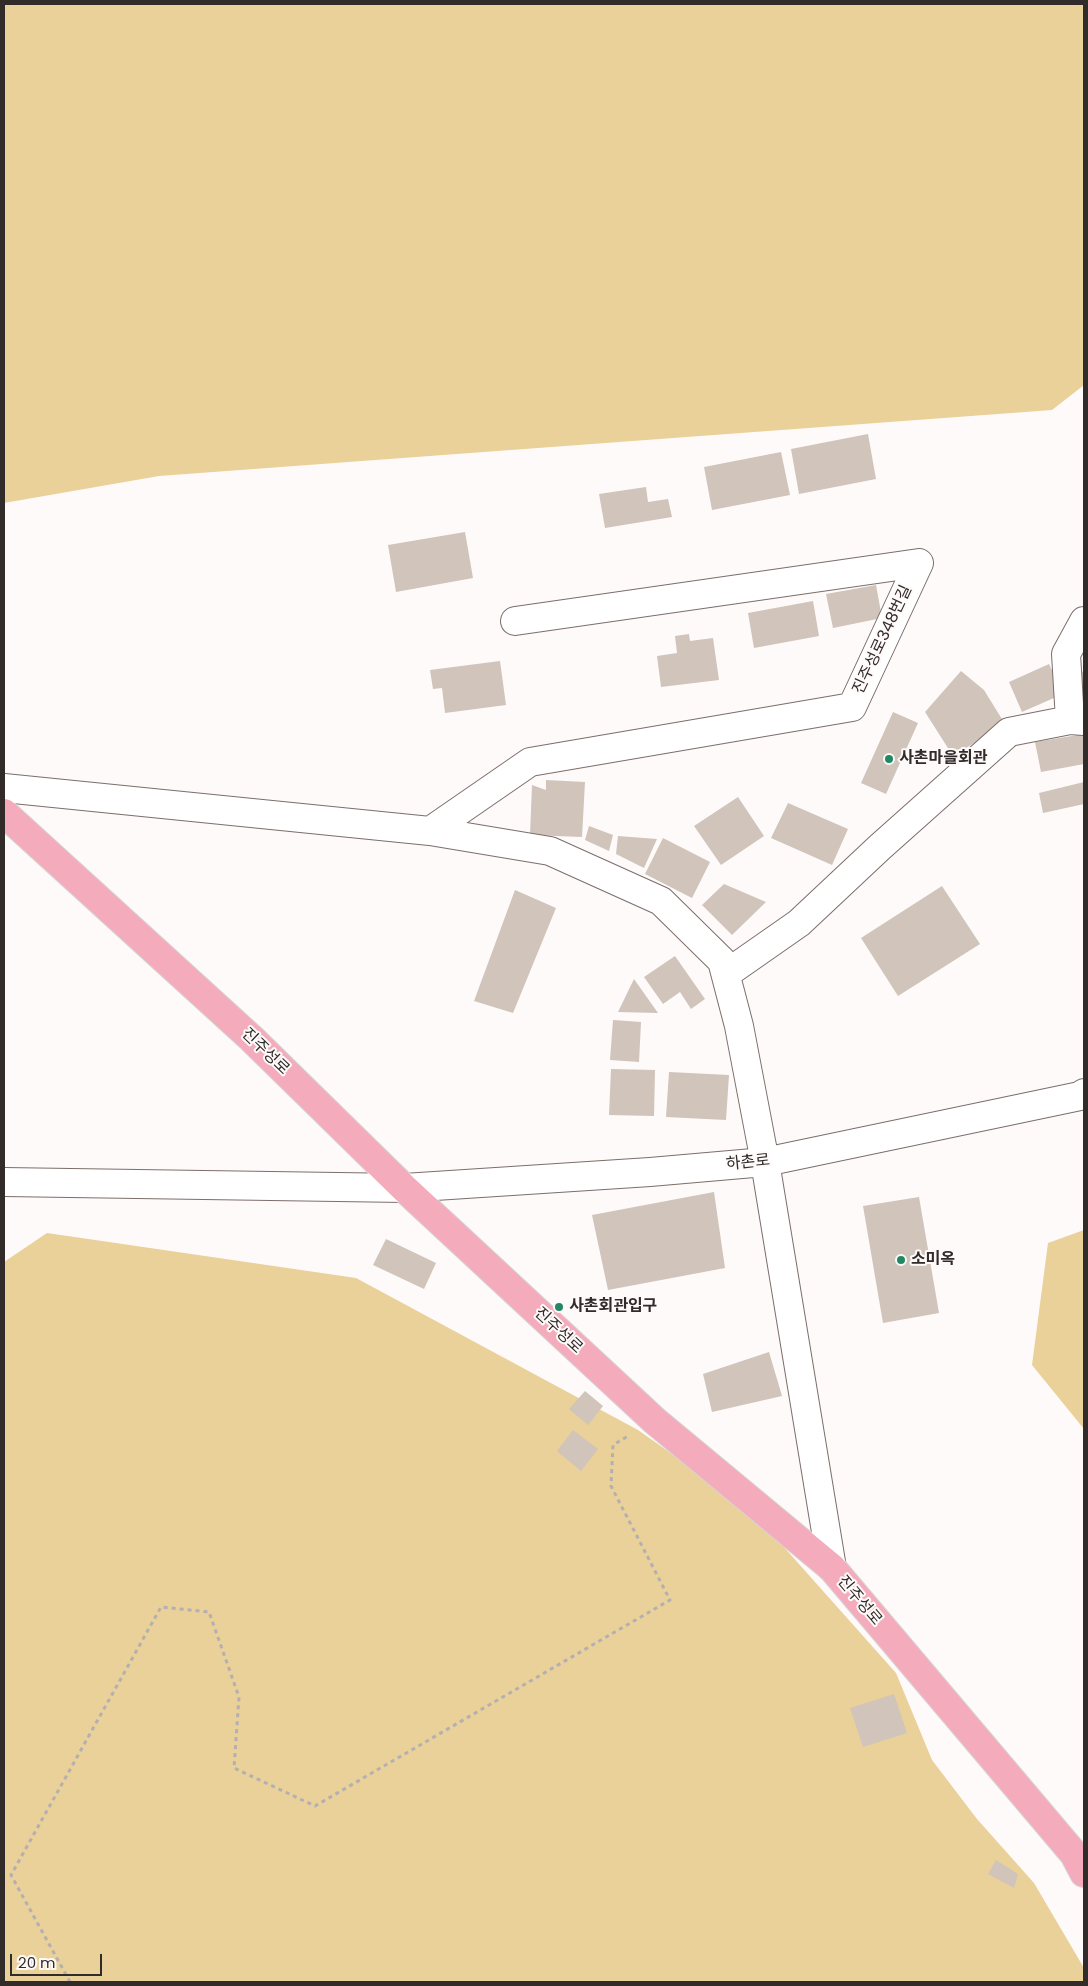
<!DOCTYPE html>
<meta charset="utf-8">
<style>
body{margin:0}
#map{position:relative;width:1088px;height:1986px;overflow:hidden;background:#fdfaf9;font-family:Poppins,sans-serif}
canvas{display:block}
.frame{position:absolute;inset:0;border:5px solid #312b2a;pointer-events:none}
.scale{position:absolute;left:10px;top:1954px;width:92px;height:22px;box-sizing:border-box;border:2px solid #312b2a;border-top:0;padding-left:6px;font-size:15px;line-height:18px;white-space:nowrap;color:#312b2a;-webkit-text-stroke:4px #fdfaf9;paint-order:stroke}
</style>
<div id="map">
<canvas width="1088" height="1986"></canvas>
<div class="frame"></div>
<div class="scale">20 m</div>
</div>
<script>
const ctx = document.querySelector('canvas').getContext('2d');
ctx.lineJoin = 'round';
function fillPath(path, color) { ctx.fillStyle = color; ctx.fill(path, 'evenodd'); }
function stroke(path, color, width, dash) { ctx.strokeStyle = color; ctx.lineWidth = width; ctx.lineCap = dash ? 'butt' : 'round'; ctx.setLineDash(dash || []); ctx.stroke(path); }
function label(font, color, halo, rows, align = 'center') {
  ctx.font = font + ' Poppins,"Noto Sans KR",sans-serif'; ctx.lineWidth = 4; ctx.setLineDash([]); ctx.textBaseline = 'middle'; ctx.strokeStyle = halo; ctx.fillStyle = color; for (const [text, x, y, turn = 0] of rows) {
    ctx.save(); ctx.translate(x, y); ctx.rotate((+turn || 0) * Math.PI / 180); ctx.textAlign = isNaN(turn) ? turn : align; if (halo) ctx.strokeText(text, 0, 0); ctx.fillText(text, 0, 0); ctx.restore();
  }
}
fillPath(new Path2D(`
 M4,4H1084V385L1052,410L159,476L4,503Z
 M1084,1230V1429L1032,1365L1048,1243Z
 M47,1233L356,1278L638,1430L750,1509L896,1673L932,1760L977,1819L1034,1883L1084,1968V1982H4V1262Z`), '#ead099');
fillPath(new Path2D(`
 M868,434L876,479L799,494L791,449Z
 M781,452L790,495L712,510L704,467Z
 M646,487L648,502L668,499L672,517L605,528L599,494Z
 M465,532L473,578L396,592L388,545Z
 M876,585L882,618L833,628L826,594Z
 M813,601L819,636L754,648L748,613Z
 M689,634L690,641L713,638L719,680L661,687L657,656L677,653L675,636Z
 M500,661L506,705L445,713L442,688L433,689L430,670Z
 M1049,664L1063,694L1022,712L1009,682Z
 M961,671L984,690L1005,724L953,756L925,712Z
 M1084,671V690L1077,674Z
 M893,712L918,723L886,794L861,783Z
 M1084,734V764L1041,772L1035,742Z
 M546,780L585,782L582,837L530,835L532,785L546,790Z
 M1084,782V804L1043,813L1039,793Z
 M738,797L764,836L721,865L694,826Z
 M788,803L848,829L832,865L771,838Z
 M589,826L613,835L609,851L585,840Z
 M618,836L657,839L644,868L616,854Z
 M663,838L710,862L692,898L645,874Z
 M724,884L766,902L732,935L702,905Z
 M942,886L980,944L898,996L861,938Z
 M515,890L556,908L513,1013L474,1001Z
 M675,956L705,999L691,1009L680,992L663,1004L644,977Z
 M634,979L658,1013L618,1012Z
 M613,1020L641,1022L639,1062L610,1060Z
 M611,1069L655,1070L654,1116L609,1115Z
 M669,1072L729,1075L726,1120L666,1117Z
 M714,1192L725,1268L608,1290L592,1215Z
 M919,1197L939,1313L883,1323L863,1206Z
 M386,1239L436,1263L424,1289L373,1265Z
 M769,1352L782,1396L712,1412L703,1374Z
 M585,1391L603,1406L588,1425L569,1409Z
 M573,1430L598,1449L581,1471L557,1451Z
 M894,1694L907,1733L863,1747L850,1708Z
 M996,1860L1018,1874L1014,1888L988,1874Z`), '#d0c4bb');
const minor = new Path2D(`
 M1070,720L1066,654L1084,621
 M4,788L430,831L550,851L661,901L722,961L739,1026L765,1162L832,1568
 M430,831L530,762L852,707L919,563L515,621
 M726,974L799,923L880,847L1009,732L1070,720L1084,721
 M4,1182L404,1188L650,1172L765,1162L1080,1096L1084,1093`);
const major = new Path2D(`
 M4,813L252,1039L404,1188L655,1421L832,1568L1074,1854L1084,1873`);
stroke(minor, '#7c6e6b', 30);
stroke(major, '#d6d5d4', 30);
stroke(new Path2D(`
 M70,1982L11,1875L161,1607L209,1612L239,1697L234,1768L315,1806L670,1600L611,1486L613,1445L628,1436`), '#b4b0af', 3, [4, 4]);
stroke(minor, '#fff', 28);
stroke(major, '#f4acbd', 28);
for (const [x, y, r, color] of [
 [889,759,5,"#228864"],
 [901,1260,5,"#228864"],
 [559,1307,5,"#228864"]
]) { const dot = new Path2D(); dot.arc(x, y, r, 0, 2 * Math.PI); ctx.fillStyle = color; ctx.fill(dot); stroke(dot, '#fdfaf9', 2); }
label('16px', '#312b2a', '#fdfaf9', [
 ["진주성로348번길",883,640,-65],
 ["진주성로",265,1052,44],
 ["하촌로",748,1163,-6],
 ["진주성로",558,1331,43],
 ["진주성로",859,1601,50]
]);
label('bold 16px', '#312b2a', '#fdfaf9', [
 ["사촌마을회관",899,759],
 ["소미옥",911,1260],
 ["사촌회관입구",569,1307]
], 'left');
</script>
